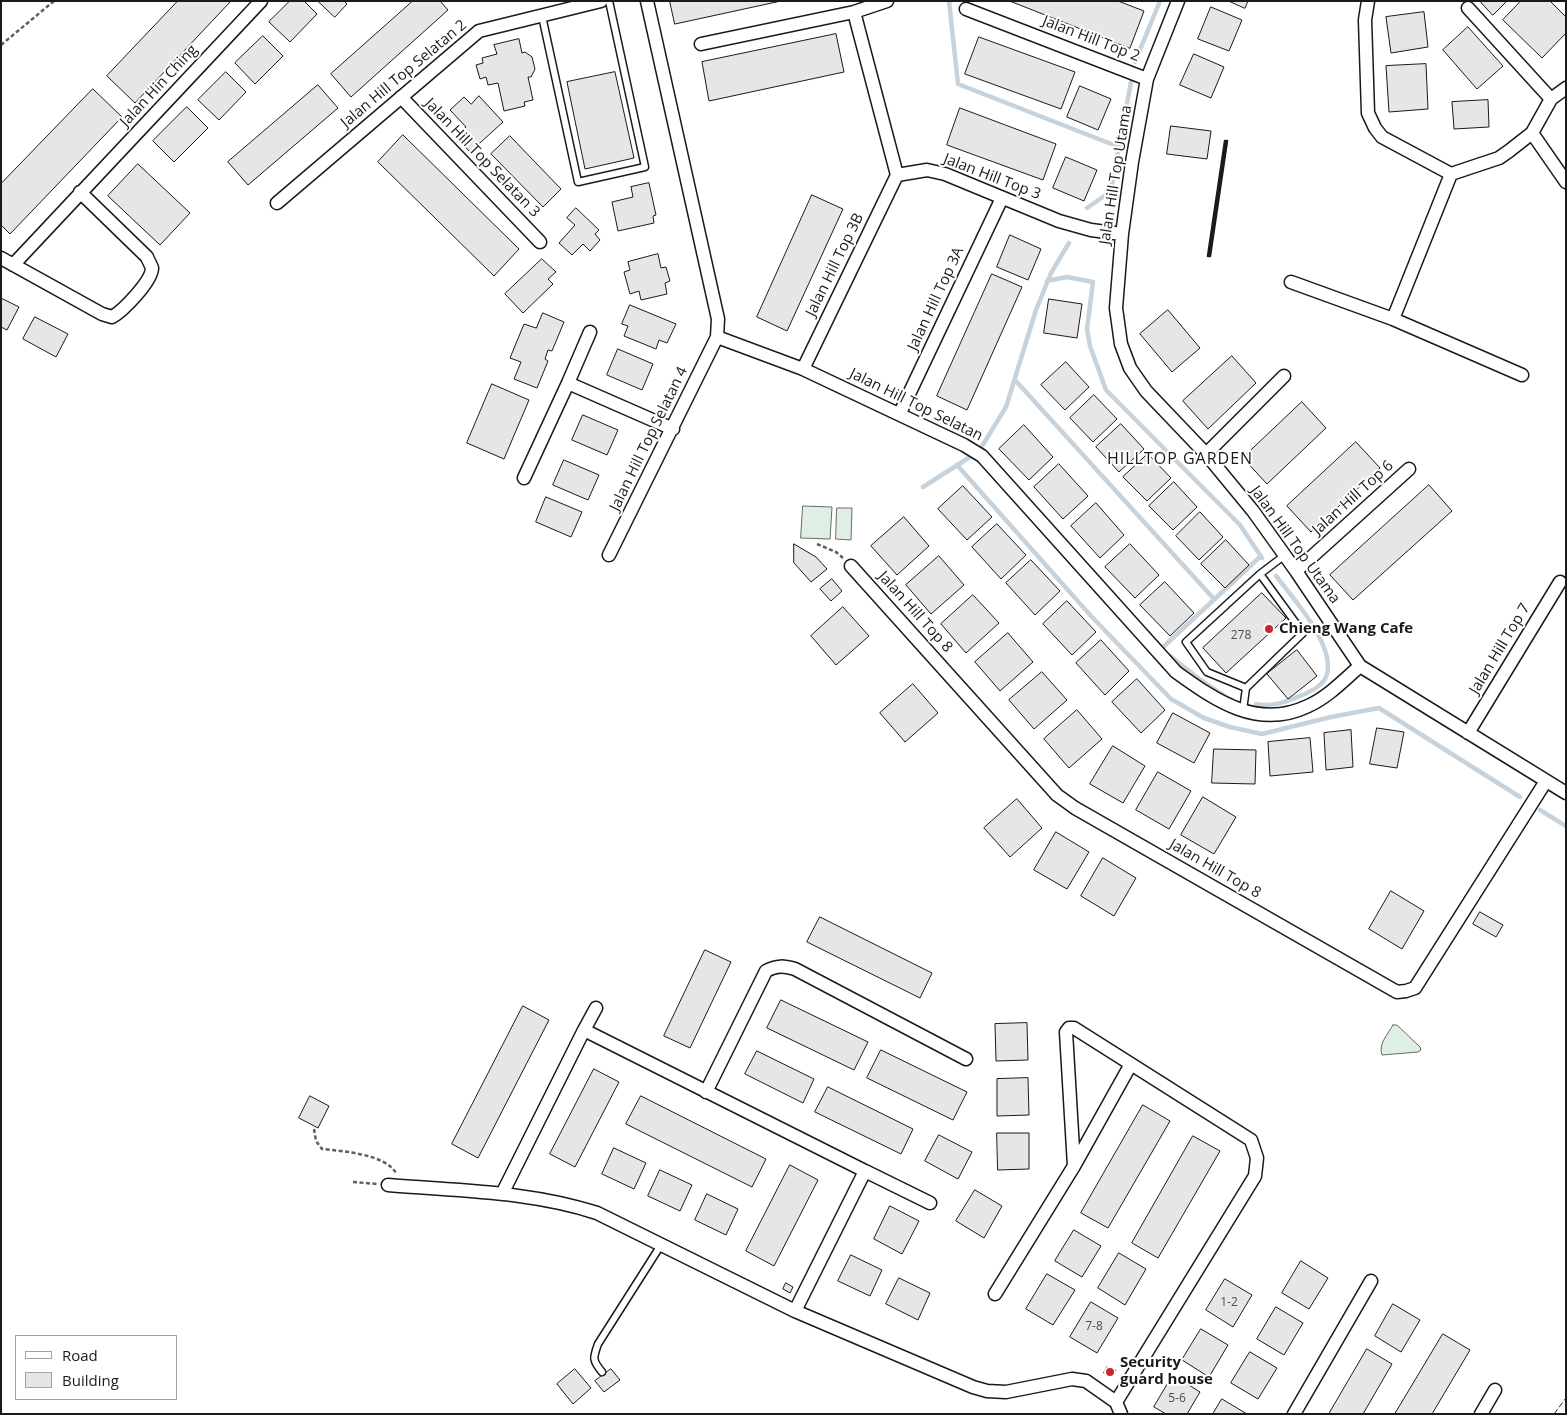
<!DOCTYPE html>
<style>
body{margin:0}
#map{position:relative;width:1567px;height:1415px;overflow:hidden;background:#fff;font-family:"Open Sans",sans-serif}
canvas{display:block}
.frame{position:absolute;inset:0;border:2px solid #1a1a1a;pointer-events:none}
.legend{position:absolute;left:15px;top:1335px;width:162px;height:65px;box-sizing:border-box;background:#fff;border:1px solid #a3a3a3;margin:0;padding:6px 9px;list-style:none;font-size:15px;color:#1a1a1a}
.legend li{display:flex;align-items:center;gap:10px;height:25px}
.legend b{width:25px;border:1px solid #a3a3a3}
</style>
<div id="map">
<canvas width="1567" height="1415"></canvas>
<div class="frame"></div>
<ul class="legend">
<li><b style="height:6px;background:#fff"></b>Road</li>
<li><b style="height:14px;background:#e6e6e6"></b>Building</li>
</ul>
</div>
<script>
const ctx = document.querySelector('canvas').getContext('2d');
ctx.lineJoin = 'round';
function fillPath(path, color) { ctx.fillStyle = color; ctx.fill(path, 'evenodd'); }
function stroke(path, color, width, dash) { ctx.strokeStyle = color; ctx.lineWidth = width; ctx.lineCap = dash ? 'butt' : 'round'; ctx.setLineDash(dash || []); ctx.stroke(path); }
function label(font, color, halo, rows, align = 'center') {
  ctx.font = font + ' "Open Sans",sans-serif'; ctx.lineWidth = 4; ctx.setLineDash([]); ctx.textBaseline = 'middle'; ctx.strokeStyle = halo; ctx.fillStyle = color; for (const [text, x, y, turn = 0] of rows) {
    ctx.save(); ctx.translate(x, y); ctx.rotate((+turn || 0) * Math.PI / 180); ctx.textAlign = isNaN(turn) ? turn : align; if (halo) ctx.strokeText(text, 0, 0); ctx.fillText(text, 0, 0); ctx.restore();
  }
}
const green = new Path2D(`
 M803,506L832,507L830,539L801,538Z
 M837,508H852L851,540L836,539Z
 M1393,1025H1397L1420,1047L1421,1050L1418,1052L1382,1055C1378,1044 1388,1034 1393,1025Z`);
fillPath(green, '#e0efe3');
stroke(green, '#6a6a6a', 1);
stroke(new Path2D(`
 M949,1L958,84L1119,147
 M1135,62L1160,1
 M1087,208L1107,194L1112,185L1131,82
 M1047,281L1067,277L1093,282L1087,329L1090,346L1106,390L1240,525L1262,558
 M1015,380L1214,599
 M984,451L981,448L1006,407L1036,310L1051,273L1069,243
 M957,465L1091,616L1171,699L1204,718L1230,727L1262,734L1331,717L1379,708L1520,797
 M923,487L973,455
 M1158,644L1162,648L1261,556
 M1170,656L1198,678L1229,699L1232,700
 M1256,704C1273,708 1290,700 1305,694C1313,690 1325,684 1327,674C1335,645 1293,598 1276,576
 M1540,810L1566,826`), '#c6d2dc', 4.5);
const building = new Path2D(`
 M178,1H231L135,103L107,76Z
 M290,1H304L317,14L290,42L269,22Z
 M318,1H344L347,4L335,17Z
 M413,1H440L448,10L351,97L331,74Z
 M670,1H781L675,24Z
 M1010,1H1118L1144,11L1130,48Z
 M1229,1H1248L1245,8Z
 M1480,1H1507L1493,15Z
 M1521,1H1550L1566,17V33L1542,58L1503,20Z
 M1211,7L1242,20L1229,51L1198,39Z
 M1424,12L1428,47L1391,53L1386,17Z
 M1468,27L1503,66L1477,89L1443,50Z
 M836,34L844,72L709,101L702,62Z
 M263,36L283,56L255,84L235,63Z
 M979,37L1075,72L1061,109L965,74Z
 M519,39L522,53L525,52L532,57L535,69L531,77H528L533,100L524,102L525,106L504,111L498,83L488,85L486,77L480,79L476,65L483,63L482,58L497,54L494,45Z
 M1194,54L1224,67L1211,98L1180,85Z
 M1426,64L1428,109L1389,112L1386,66Z
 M226,72L246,92L219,120L198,100Z
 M615,72L634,158L585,169L567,82Z
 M318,85L338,108L248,185L228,162Z
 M1080,86L1111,99L1098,130L1067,117Z
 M93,89L122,117L10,234L1,225V184Z
 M479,96L503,122L470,152L455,136L466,127L450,110L464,97L471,104Z
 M1488,100L1489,127L1454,129L1452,102Z
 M187,107L208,128L174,162L153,141Z
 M960,108L1056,144L1043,180L947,145Z
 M1171,126L1211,131L1207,159L1167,154Z
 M403,135L519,249L494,276L378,162Z
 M510,136L561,189L543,207L491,154Z
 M1066,157L1097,170L1084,201L1053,188Z
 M138,164L190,213L160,245L108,196Z
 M649,183L656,215L653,216L654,223L618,231L612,202L633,197L631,187Z
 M812,195L843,209L787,331L757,317Z
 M576,208L599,230L595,234L600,240L590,251L583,244L572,255L559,243L575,225L567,218Z
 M1010,235L1041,249L1028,280L997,267Z
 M658,254L661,268L666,267L670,281L665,283L667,294L641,300L639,291L630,294L624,272L630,270L628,262Z
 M542,259L556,272L548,279L553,284L523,313L505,294Z
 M992,274L1022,287L967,410L937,396Z
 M1,298L19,307L7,330L1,327Z
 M1049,299L1082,304L1077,338L1044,333Z
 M630,305L676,324L667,343L659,340L656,349L624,336L628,326L622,324Z
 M1168,310L1200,348L1172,372L1140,334Z
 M543,313L564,322L552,351L548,350L545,359L548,361L537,388L514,379L521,362L510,358L524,324L536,328Z
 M35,317L68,334L56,357L23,339Z
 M618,349L653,364L642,390L607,375Z
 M1232,356L1256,383L1208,429L1183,401Z
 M1066,362L1089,387L1065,410L1041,385Z
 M492,384L529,400L504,459L467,443Z
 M1094,395L1117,419L1093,442L1070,418Z
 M1302,402L1326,428L1267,484L1243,458Z
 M583,415L618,430L607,455L572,440Z
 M1121,424L1144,449L1119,472L1096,447Z
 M1024,425L1053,457L1029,480L999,449Z
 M1356,442L1380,468L1311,532L1287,506Z
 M1148,454L1171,478L1147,501L1123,477Z
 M564,460L599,475L588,500L553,485Z
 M1059,464L1088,496L1063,519L1034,487Z
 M1174,482L1197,507L1173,530L1149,506Z
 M1429,485L1452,511L1353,600L1330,575Z
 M963,486L992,517L967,540L938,509Z
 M546,497L582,512L571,537L536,522Z
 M1096,503L1124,535L1100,558L1071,526Z
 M1200,512L1223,537L1199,560L1176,536Z
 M904,517L929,546L897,575L871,546Z
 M997,524L1026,555L1001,579L972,547Z
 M1226,540L1249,565L1225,588L1201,564Z
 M794,544L816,557L827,569L811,582L794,563Z
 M1130,544L1159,575L1135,598L1105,567Z
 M939,556L964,585L931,614L906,585Z
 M1031,560L1060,591L1035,615L1006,583Z
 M832,579L842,591L831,601L820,589Z
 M1165,582L1194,613L1170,636L1140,605Z
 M1262,593L1286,618L1226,673L1203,648Z
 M973,595L999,623L966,653L941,624Z
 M1067,601L1096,632L1072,655L1043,624Z
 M843,607L869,636L836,665L811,636Z
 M1008,633L1033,662L1000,691L975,662Z
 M1101,640L1129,671L1105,695L1076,663Z
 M1297,650L1317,676L1288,699L1267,674Z
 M1042,672L1067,700L1034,729L1009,700Z
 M1137,679L1165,710L1141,733L1112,702Z
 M913,684L938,713L905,742L880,713Z
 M1077,710L1102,739L1069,768L1044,739Z
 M1173,713L1210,733L1194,763L1157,743Z
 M1377,728L1404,732L1397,768L1370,764Z
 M1351,730L1353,767L1326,770L1324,733Z
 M1310,738L1313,772L1270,776L1268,742Z
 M1113,746L1145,766L1123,803L1090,784Z
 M1214,749L1256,750L1255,784L1212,783Z
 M1158,772L1191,791L1169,829L1136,810Z
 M1203,797L1236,817L1214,854L1181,835Z
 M1017,799L1042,828L1010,857L984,828Z
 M1056,832L1089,852L1067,889L1034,870Z
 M1103,858L1136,878L1114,916L1081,896Z
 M1391,891L1424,911L1402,949L1369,929Z
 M1480,912L1503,925L1496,937L1473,924Z
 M820,917L932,973L920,998L807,942Z
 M705,950L731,962L690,1048L664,1036Z
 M781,1000L868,1042L854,1070L767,1028Z
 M523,1006L549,1020L478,1158L452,1144Z
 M1027,1023L1028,1060L996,1061L995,1024Z
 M881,1050L967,1092L953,1120L867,1078Z
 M757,1051L814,1079L803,1103L745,1074Z
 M594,1069L619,1082L575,1167L550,1154Z
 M1028,1078L1029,1115L997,1116V1079Z
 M828,1087L913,1129L901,1154L815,1112Z
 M310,1096L329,1106L318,1128L299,1118Z
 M641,1096L766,1159L752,1187L626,1124Z
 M1143,1105L1170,1121L1108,1228L1081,1213Z
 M997,1133H1029V1169L998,1170Z
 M939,1135L972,1152L958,1179L925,1161Z
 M1193,1136L1220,1151L1158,1258L1132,1243Z
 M614,1148L646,1163L634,1189L602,1174Z
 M790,1165L818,1180L774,1266L746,1251Z
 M660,1170L692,1185L680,1211L648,1196Z
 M975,1190L1002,1206L984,1238L956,1221Z
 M707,1194L738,1209L726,1235L695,1220Z
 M890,1206L919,1221L902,1254L874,1239Z
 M1074,1230L1101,1246L1082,1277L1055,1261Z
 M1119,1253L1146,1269L1125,1305L1098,1288Z
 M851,1255L882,1270L870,1296L838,1281Z
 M1301,1261L1328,1278L1309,1309L1282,1293Z
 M1047,1274L1075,1290L1053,1325L1026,1309Z
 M899,1278L930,1293L918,1320L886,1304Z
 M1225,1279L1252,1295L1233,1327L1206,1310Z
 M786,1283L793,1287L790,1293L783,1289Z
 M1091,1302L1118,1318L1097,1353L1070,1337Z
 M1393,1304L1420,1320L1401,1352L1375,1336Z
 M1276,1307L1303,1323L1284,1355L1257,1339Z
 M1201,1329L1228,1345L1209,1377L1182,1360Z
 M1443,1334L1470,1350L1432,1414H1395Z
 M1367,1349L1392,1364L1363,1414H1329Z
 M1250,1352L1277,1368L1258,1399L1231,1383Z
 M1107,1367L1116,1370L1113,1376L1104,1373Z
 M575,1369L591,1388L573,1404L557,1384Z
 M611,1369L620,1380L604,1392L595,1381Z
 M1173,1375L1200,1392L1187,1414H1166L1154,1407Z
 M1222,1399L1247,1414H1213Z`);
fillPath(building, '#e6e6e6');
stroke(building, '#1a1a1a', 1);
const service = new Path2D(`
 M542,16L578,182L645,167L609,1
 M1260,574L1303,633L1246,688L1207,672L1186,642Z
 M1260,574L1285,555
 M1243,710L1246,688
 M602,1372C592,1360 593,1358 598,1344L661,1245`);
const minor = new Path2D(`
 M647,1L718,319L717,337L803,369L964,445L982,456L1176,672C1216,701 1258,730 1308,706C1328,697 1344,680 1360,666
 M1178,1L1147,79L1132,162L1122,234L1116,308L1121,344L1130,368L1146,391L1206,454L1253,511L1296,571L1360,666L1566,793
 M1368,1L1365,20L1368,113L1375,128L1382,137L1451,174L1499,158L1509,151L1532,133L1551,99L1566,88
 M1468,8L1551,99
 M966,9L1147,79
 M854,12L897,175L927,170L945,174L1059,221L1091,230L1122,234
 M701,44L854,12L887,1
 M401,97L540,242
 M1532,133L1566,182
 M277,203L479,31L601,1
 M1,258L102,314L112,317C123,311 152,281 152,268C151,265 148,260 147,257L80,192
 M13,265L261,1
 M1291,282L1393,319L1522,375
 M1393,319L1451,174
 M803,369L897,175
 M568,383L673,429
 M900,413L1002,198
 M1206,454L1284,376
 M524,478L568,383L590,332
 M609,555L717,337
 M851,566L1057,795L1075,808L1397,992L1406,991L1415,988L1546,781
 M1296,571L1409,469
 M1468,733L1560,582
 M584,1030L596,1008
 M706,1092L766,971C777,965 784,966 795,969L966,1059
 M1074,1166L1131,1064
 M865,1171L930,1203
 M388,1185C458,1191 530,1191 597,1213L795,1311L973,1387L987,1391L1006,1392L1072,1379L1086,1381L1116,1402
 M502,1194L584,1030L865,1171L795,1311
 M995,1294L1074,1166L1066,1032L1069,1028H1074L1251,1140L1257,1158L1255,1176L1116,1402L1121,1414
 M1294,1414L1371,1281
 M1481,1414L1495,1390`);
stroke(service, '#1a1a1a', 9);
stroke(minor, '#1a1a1a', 15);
stroke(new Path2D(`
 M1,45L54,1
 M817,544L836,552L843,558
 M314,1129L316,1141L322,1149C342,1151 385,1154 396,1173
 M353,1182L377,1184`), '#5f5f5f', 2.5, [4, 2.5]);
stroke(service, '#fff', 6);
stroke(minor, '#fff', 12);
stroke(new Path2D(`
 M1554,1414L1566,1398`), '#1a1a1a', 1, [6, 2.5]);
stroke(new Path2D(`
 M1225,141H1227L1210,256H1208Z`), '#1a1a1a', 2.5);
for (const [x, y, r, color] of [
 [1269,629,5,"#c62828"],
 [1110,1372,5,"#c62828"]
]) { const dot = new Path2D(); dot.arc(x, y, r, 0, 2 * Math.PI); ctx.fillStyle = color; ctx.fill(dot); stroke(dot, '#fff', 2); }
label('12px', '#4d4d4d', null, [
 ["278",1241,636],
 ["1-2",1229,1303],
 ["7-8",1094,1327],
 ["5-6",1177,1399]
]);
label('15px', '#1a1a1a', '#fff', [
 ["Jalan Hill Top 2",1091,39,21],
 ["Jalan Hill Top Selatan 2",404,74,-40],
 ["Jalan Hin Ching",159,86,-47],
 ["Jalan Hill Top Selatan 3",482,158,46],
 ["Jalan Hill Top Utama",1116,175,-81],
 ["Jalan Hill Top 3",992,177,21],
 ["Jalan Hill Top 3B",835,265,-64],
 ["Jalan Hill Top 3A",936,299,-65],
 ["Jalan Hill Top Selatan",916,405,26],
 ["Jalan Hill Top Selatan 4",649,439,-64],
 ["Jalan Hill Top 6",1353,498,-42],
 ["Jalan Hill Top Utama",1295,545,54],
 ["Jalan Hill Top 8",915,612,48],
 ["Jalan Hill Top 7",1500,649,-59],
 ["Jalan Hill Top 8",1215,869,30]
]);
label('bold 15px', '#1a1a1a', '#fff', [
 ["Chieng Wang Cafe",1279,629],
 ["Security",1120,1363],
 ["guard house",1120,1380]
], 'left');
ctx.letterSpacing = '1px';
label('16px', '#1a1a1a', '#fff', [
 ["HILLTOP GARDEN",1180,459]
]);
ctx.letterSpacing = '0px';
</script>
